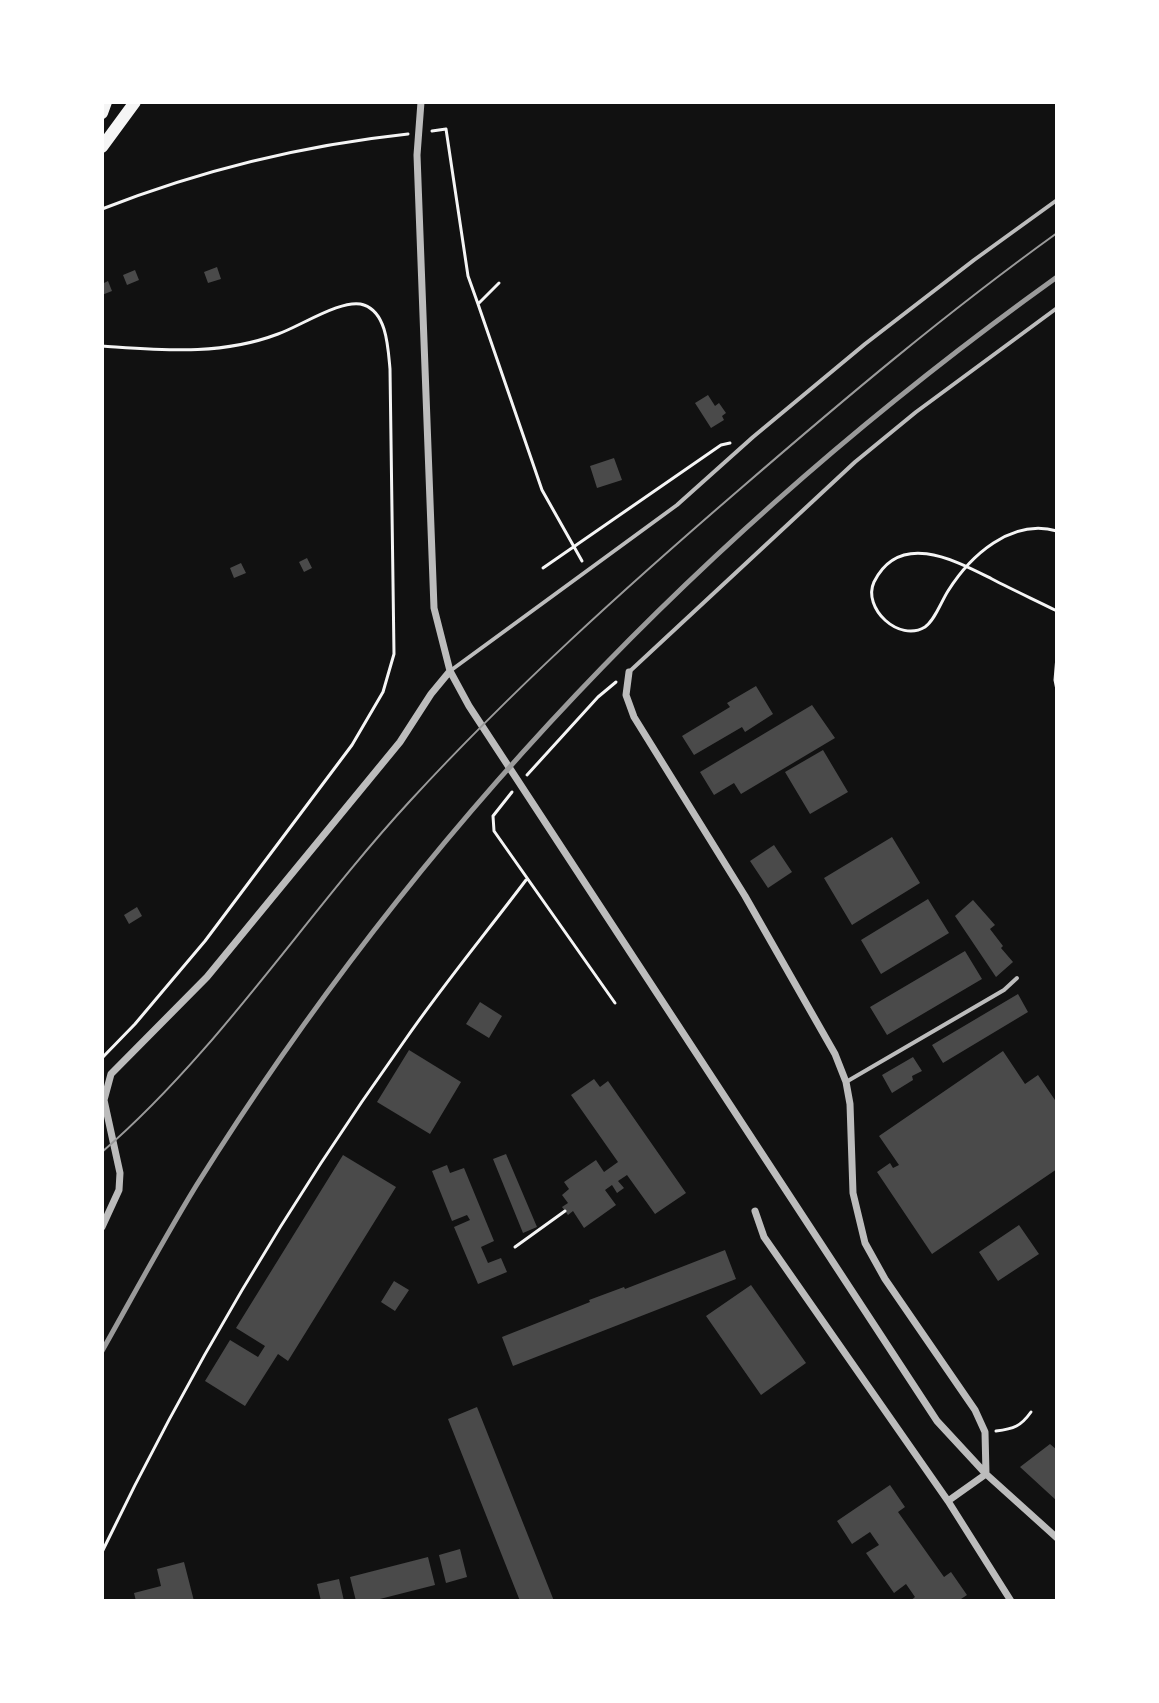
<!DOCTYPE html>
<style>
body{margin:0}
#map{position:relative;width:1159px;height:1703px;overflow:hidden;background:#111;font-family:"Space Grotesk",sans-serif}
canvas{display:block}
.frame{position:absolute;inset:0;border:104px solid #fff;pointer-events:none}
</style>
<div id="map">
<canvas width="1159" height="1703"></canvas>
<div class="frame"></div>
</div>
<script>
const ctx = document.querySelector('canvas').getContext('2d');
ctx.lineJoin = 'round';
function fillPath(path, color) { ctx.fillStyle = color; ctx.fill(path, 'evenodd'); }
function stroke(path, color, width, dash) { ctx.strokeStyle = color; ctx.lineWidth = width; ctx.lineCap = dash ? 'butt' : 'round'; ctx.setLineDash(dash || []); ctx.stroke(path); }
fillPath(new Path2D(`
 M217,267L221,279L208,283L204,272Z
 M135,270L139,280L127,285L123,275Z
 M108,281L112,291L102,295V284Z
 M708,395L715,406L719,403L726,413L722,416L724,420L711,428L695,403Z
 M614,458L622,480L597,488L590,466Z
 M307,558L312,568L304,572L299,562Z
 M241,563L246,573L234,578L230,568Z
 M756,686L773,714L745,732L742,727L694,755L682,736L730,707L727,703Z
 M812,705L835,738L741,794L734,783L714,795L700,772Z
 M823,750L848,792L810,814L785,772Z
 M892,837L920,883L852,925L824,878Z
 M774,845L792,872L768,888L750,861Z
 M928,899L949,933L881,974L861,940Z
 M973,900L995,925L990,929L1003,946L1001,948L1013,962L996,977L955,916Z
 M137,907L142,916L129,924L124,915Z
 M965,951L982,979L887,1035L870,1007Z
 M1018,994L1028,1012L943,1063L932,1045Z
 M480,1002L502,1016L489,1038L466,1024Z
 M409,1050L461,1082L430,1134L377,1102Z
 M1003,1051L1025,1084L1038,1075L1057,1103V1169L932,1254L877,1172L890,1163L893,1168L899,1165L879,1136Z
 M913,1057L922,1071L912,1076L913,1080L892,1093L882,1075Z
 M594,1079L600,1087L608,1081L686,1193L655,1214L627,1175L618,1181L624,1188L617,1193L612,1185L605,1190L616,1205L584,1228L573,1211L568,1215L562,1207L568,1203L562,1195L569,1189L564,1182L596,1160L604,1172L618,1162L571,1095Z
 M506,1154L537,1227L523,1233L493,1159Z
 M343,1155L396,1187L288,1361L278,1354L245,1406L205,1381L230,1340L258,1357L265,1346L236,1328Z
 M447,1165L450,1173L464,1168L494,1241L481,1247L488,1263L501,1258L507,1272L478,1284L454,1227L470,1220L467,1215L452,1221L432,1171Z
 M1019,1225L1039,1254L998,1281L979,1252Z
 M725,1250L736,1279L513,1366L502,1337L590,1302L589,1300L624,1287L625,1289Z
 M394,1281L409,1290L395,1311L381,1302Z
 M751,1285L806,1363L761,1395L706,1316Z
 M477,1407L554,1601H520L448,1419Z
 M1050,1444L1057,1450V1501L1020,1467Z
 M890,1485L905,1507L898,1512L944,1577L951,1572L967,1595L958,1601H910L915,1597L906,1584L894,1593L866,1553L879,1545L870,1532L852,1544L837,1521Z
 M460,1549L467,1577L446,1583L439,1555Z
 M428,1557L435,1585L372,1601H356L350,1577Z
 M184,1562L194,1601H136L134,1593L161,1586L157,1569Z
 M339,1579L344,1601H321L317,1584Z`), '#4a4a4a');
stroke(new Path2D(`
 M432,131L446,129L468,276L478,304
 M102,209C199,171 305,145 408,134
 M499,283L478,304L542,490L582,561
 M102,346C163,350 220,356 278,334C299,327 344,297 364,305C387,313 388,348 390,369L394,654L383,692L352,745L205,941L135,1024L102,1058
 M1057,531C1011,518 970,556 948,591C941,602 935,620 925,627C899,643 862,608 874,582C900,530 956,561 992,579C1013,590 1035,600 1057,611
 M543,568L721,445L730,443
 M1057,656L1055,680L1057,690
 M527,775L598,697L616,682
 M512,792L493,816L494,831L615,1003
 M515,1247L565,1211
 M996,1431C1014,1429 1021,1426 1031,1412
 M102,1552C188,1373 290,1201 405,1040C443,985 486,933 526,880`), '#f5f5f5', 3);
stroke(new Path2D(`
 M450,671L677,505L753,437L865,344L974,260L1057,200
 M629,672L855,462L916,412L1057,308
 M846,1082L1004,990L1017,978`), '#bcbcbc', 4);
stroke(new Path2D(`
 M421,102L417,155L434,608L450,671L469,706L937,1421L986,1474L1057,1538
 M629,672L626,695L634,717L745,896L835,1054L846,1082L850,1104L853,1193L865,1243L885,1279L975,1410L985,1432L986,1474
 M755,1211L764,1237L948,1501L1011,1601
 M102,1227L119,1190L120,1173L104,1100L111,1074L207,977L400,742L431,694L450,671
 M948,1501L986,1474`), '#bcbcbc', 7);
stroke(new Path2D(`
 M102,113L106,102
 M102,147L135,102`), '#f5f5f5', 12);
stroke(new Path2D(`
 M102,1152C220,1050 305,915 410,801C513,689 625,588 740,489C843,400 946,313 1057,233`), '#9a9a9a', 2);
stroke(new Path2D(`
 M102,1351C133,1296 163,1240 196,1186C422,824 711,525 1057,277`), '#9a9a9a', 5);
</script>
